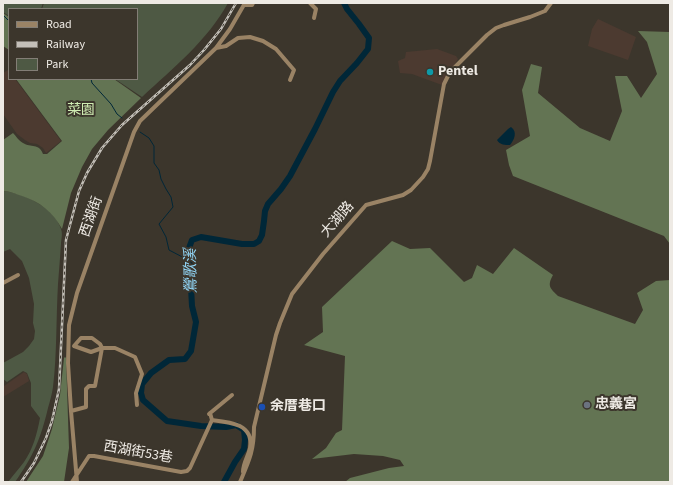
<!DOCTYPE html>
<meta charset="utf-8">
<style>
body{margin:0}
#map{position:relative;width:673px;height:485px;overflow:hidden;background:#3c362c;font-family:"Source Sans 3",sans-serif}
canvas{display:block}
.frame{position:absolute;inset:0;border:4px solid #eeeae4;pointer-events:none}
.legend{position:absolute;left:8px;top:8px;width:130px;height:72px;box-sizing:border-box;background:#3c362c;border:1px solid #837e76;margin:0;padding:5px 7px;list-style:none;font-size:12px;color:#eeeae4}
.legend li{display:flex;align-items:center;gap:8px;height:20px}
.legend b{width:20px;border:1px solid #837e76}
</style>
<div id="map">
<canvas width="673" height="485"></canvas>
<div class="frame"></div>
<ul class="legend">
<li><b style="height:5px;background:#9a8365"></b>Road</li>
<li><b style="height:5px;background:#c4c0b9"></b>Railway</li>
<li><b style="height:11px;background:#4e5944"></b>Park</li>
</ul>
</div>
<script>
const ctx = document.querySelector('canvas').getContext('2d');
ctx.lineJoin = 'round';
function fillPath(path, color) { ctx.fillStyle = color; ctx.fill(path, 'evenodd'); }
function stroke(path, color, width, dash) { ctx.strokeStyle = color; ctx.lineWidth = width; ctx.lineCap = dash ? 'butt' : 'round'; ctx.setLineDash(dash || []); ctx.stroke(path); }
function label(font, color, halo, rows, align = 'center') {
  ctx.font = font + ' "Source Sans 3","Noto Sans TC",sans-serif'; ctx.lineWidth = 4; ctx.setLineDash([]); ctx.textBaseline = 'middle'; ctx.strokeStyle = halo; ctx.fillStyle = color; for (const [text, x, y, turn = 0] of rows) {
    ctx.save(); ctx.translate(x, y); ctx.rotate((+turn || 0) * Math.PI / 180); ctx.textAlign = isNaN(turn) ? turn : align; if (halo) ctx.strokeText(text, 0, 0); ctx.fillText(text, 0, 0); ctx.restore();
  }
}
fillPath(new Path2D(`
 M598,19L636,37L628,60L588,46L592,29Z
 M437,49L456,56L458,59L442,85L412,74L400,73L398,61L405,58L406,52Z
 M8,70L9,71V79H15L61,141L46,153L43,148L37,144L30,143L25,140L17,134L3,114V73Z
 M24,372L27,374L29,381L3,397V385L4,386Z`), '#4c3a30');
fillPath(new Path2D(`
 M3,3H43L41,9H9V16L3,12Z
 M44,3H228C207,41 173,68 142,97L115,79H137V9H42Z
 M3,191C24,193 55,208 61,229C63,234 61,240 61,244C60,258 59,271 58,284C56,318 57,354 53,387C52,394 50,401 48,408C41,438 33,457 15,482H8C13,475 19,469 24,462C33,449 37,434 40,418L31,406V383L27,373L23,371L7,382L3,379V363L23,352L29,346L34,339L35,331L33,323L34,304L29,278L22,261L10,249L3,252Z`), '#4e5944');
fillPath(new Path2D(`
 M3,13L9,17V50L3,46Z
 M638,31L670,32V244L664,236L513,176L509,165L506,150L530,136L522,90L531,64L542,67L538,93L580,128L610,141L622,111L615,76H627L641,98L657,74L647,42Z
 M16,79H114L141,98L108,130L92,149L82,167L71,193L62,229C53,212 40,202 22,196C16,194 9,191 3,191V140L13,133C16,136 19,141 23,143C31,148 39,143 43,154H47L62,141Z
 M392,241L410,249L430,248L464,282L472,278L477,265L493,274L514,248L553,275C547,286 550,288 558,296L635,324L643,310L637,293L656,281L670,280V482H345L350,478L389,468L404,466L400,460L383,456L354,454L312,459L326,448L336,433L342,430L345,356L304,345L323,332L322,307Z
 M65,357L66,358L69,448L64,482H26L43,456L52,429L60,395L64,358Z`), '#637453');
fillPath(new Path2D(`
 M511,127C518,132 514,140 510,145C505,145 500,145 497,140L508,129Z`), '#002738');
stroke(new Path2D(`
 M3,15L9,21
 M91,79L92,83L111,104L117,114L122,118
 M140,132L149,138L154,146V163L159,170L161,179L166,189L171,197L173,207L159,224L166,237L169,250L192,262`), '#002738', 1);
stroke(new Path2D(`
 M224,482L235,462L244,449L245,440L244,430L236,425L226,427L201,426L167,421L143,400L141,393L142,384L151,373L169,360L185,359L191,351L196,322L192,306L191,287L192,253L189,248L192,240L201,237L242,244H254L259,241L262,235L264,221L265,211L268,204L281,189L290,176L315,129L333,92L340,81L357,63L368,49L369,38L359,24L347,9L344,3`), '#002738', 6);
stroke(new Path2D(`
 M310,3L316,9L314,18
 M244,5H252L253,3
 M216,48L226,46L238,38L250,37L263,41L276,49L294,70L290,80
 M3,283L18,275
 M71,411L86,407V389L89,386H95L102,348L100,344L92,338H81L74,346L91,352L102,348H115L135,357L142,374L136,393L137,405
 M209,414L232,395
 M212,420C230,422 254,424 250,448C248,457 243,463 243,472
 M72,482L89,456H94L181,472L187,471L190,468L212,420L210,413
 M77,482L71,411L68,363L69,325L77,293L134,132L140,121L216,48L230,29L245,3
 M240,482C249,461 254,451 254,427L276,335L280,323L292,294L323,254L366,205L403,195L411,190L423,177L428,169L430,161L444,84L449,74L455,67L487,35L496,28L504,25L530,17L545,11L551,3`), '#9a8365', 4);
const rail = new Path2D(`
 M21,482L34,463L46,438L52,421L59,389L66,240L79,191L87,173L102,148L122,125L190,65L204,50L221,29L236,3`);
stroke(rail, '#c4c0b9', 2.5);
stroke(rail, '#3c362c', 1, [3]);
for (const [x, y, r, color] of [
 [430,72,4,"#0f9aa8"],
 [587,405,4,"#6b7280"],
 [262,407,4,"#1a4fb4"]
]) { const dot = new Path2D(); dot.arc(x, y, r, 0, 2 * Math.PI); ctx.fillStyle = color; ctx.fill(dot); stroke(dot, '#3c362c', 1.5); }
label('bold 14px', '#eeeae4', '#3c362c', [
 ["Pentel",438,72],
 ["忠義宮",595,405],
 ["余厝巷口",270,407]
], 'left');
label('14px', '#d0edb3', '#3c362c', [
 ["菜園",81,111]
]);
label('14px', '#eeeae4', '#3c362c', [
 ["西湖街",92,217,-71],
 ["大湖路",338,220,-49],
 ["西湖街53巷",138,453,10]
]);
label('italic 15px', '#92d6f7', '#3c362c', [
 ["鶯歌溪",192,271,-91]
]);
</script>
